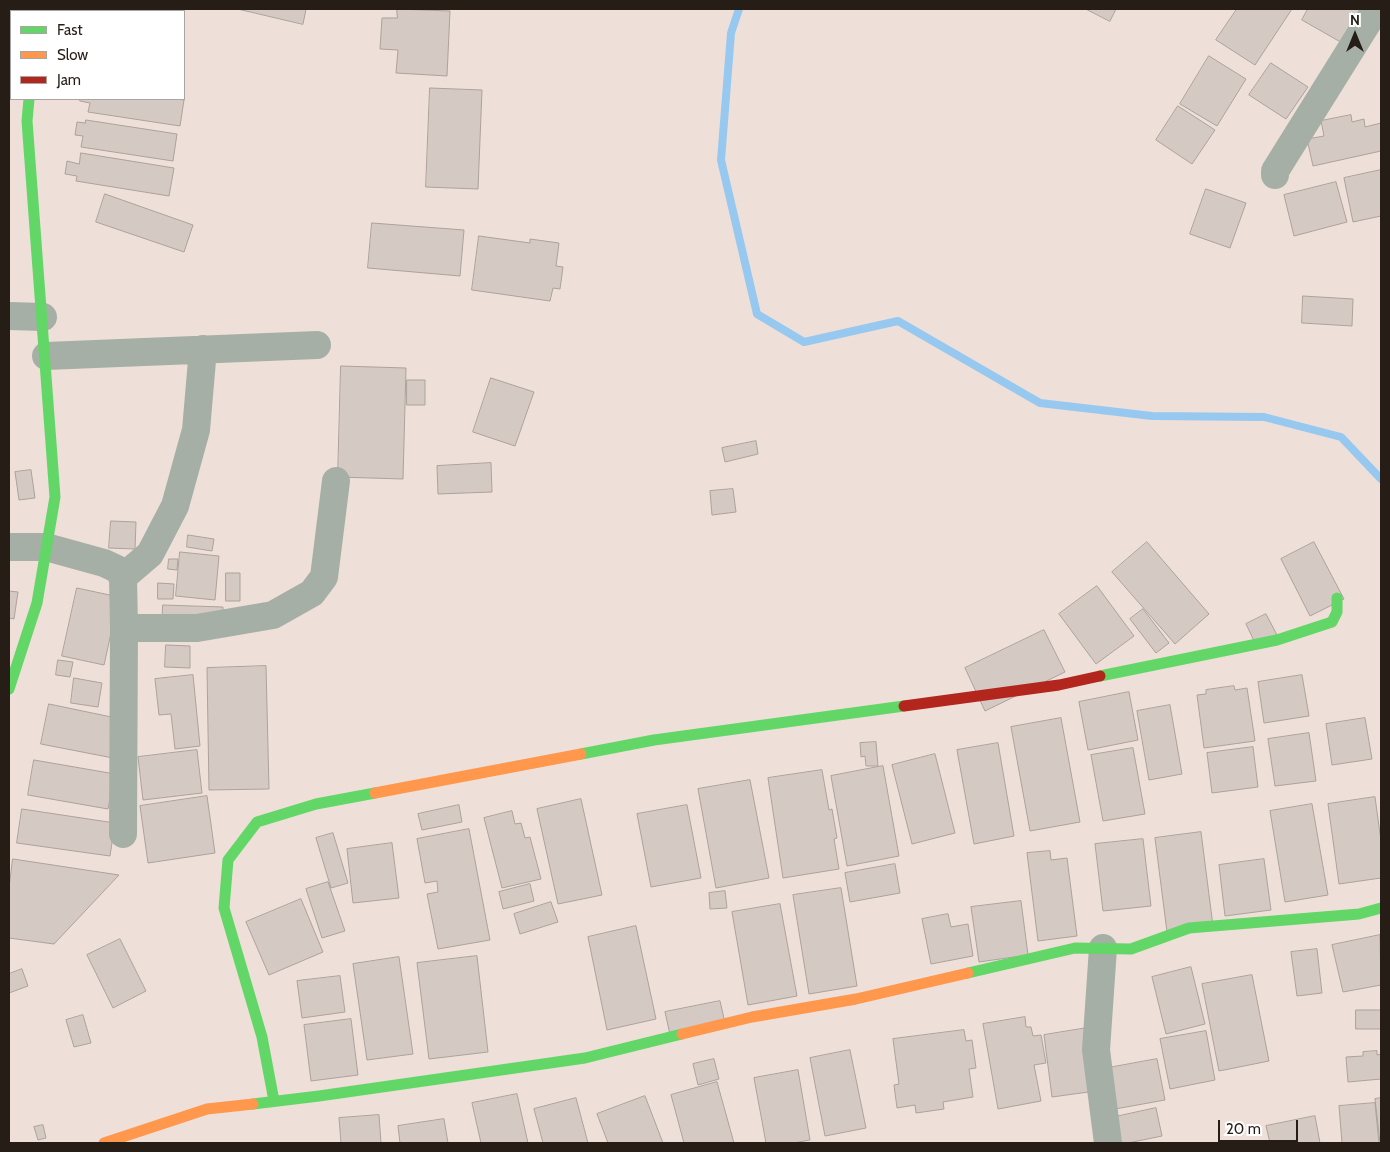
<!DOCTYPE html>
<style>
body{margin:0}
#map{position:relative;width:1390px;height:1152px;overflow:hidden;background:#eee0d8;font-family:Cabin,sans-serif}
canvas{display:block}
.frame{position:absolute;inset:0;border:10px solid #261d17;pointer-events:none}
.legend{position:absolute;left:10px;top:10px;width:175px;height:90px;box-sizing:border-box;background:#fff;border:1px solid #a8a5a2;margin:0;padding:6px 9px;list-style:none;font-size:15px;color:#261d17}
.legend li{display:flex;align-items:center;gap:10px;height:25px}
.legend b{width:25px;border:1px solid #a8a5a2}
.north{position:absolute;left:1330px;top:10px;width:50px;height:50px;-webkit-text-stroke:4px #fff;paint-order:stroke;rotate:0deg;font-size:14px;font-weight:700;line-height:20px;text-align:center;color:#261d17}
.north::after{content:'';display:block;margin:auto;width:18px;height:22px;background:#261d17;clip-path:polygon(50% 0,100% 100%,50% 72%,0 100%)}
.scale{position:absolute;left:1218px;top:1120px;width:80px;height:22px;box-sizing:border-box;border:2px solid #261d17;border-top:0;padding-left:6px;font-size:15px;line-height:18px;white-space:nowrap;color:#261d17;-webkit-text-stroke:4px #fff;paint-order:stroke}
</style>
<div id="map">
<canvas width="1390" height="1152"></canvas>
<div class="frame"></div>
<ul class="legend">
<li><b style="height:6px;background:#63d668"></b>Fast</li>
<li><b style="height:6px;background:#ff974d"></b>Slow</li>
<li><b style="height:6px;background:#b3261e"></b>Jam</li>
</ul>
<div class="north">N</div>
<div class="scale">20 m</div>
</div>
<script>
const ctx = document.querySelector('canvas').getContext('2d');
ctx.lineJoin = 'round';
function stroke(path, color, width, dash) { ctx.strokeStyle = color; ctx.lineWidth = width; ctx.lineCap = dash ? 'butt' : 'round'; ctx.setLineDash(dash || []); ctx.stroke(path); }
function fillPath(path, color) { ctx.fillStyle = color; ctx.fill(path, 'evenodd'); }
stroke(new Path2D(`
 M739,9L731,33L721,160L757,314L804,342L898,321L1040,403L1152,416L1264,417L1341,437L1381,479`), '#97c8f0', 8);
const building = new Path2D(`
 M104,9H149V11H104Z
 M238,9H306L303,24Z
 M397,9L450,11L447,76L396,73L398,50L380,49L382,18H397Z
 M1086,9H1116L1110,21Z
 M1237,9H1292L1255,65L1216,40Z
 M1308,9H1365L1344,44L1302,20Z
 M1209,56L1246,79L1217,126L1180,104Z
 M1271,63L1308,87L1286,119L1249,95Z
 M430,88L482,90L478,189L426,187Z
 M80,99H177L184,100L180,126L88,112L90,103L80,101Z
 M1178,106L1215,130L1192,164L1156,140Z
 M1351,115L1352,122L1364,119L1365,127L1381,123V151L1313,166L1307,139L1324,136L1321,121Z
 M86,120L177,134L173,161L81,147L83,136L75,135L77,122L85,123Z
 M81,153L174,168L169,196L76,181L77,176L65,174L67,161L79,164Z
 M1381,170V216L1353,222L1344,178Z
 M1336,182L1347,222L1294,236L1284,195Z
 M1206,189L1246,203L1230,248L1190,234Z
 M105,194L193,225L184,252L96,222Z
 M372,223L464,230L460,276L368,268Z
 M479,236L530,243V239L559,243L556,266L563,267L560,289L553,288L550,301L472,290Z
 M1303,296L1353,299L1352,326L1302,323Z
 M341,366L406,368L403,479L338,477Z
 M491,378L534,392L515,446L473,432Z
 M407,380H425V405H407Z
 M756,441L758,454L725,462L722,448Z
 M491,463L492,492L438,494L437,466Z
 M31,470L35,498L19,500L15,472Z
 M733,489L736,512L712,515L710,491Z
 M111,521L136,522L135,549L109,548Z
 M188,535L214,539L212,551L187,547Z
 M1147,542L1209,614L1175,644L1112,572Z
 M1314,542L1344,599L1310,616L1281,559Z
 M180,552L219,556L215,600L176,596Z
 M169,559H178L177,570L168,569Z
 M226,573H240V601H226Z
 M158,583L174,584L173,599H158Z
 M1097,586L1134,636L1096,664L1059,614Z
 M77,588L119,597L104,665L62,656Z
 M9,591L18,592L14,619L9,618Z
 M163,605L223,607V636L162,634Z
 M1143,609L1169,643L1156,653L1130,619Z
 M1266,614L1277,635L1256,645L1246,624Z
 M1044,630L1065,672L985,711L965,668Z
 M166,645L190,646V668L165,667Z
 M58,660L73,662L70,677L56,675Z
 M266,666L269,789L209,790L207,668Z
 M193,675L200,746L175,749L171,714L159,715L155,679Z
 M1302,675L1309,716L1264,723L1258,682Z
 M74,678L102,683L98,707L71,703Z
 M1234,686L1235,690L1247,688L1255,741L1204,748L1197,695L1206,694V690Z
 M1129,692L1138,740L1088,750L1079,702Z
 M49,704L121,719L113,758L41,744Z
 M1170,705L1182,774L1149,780L1137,711Z
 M1061,718L1080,822L1030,831L1011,727Z
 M1365,718L1372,759L1332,765L1326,724Z
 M1309,733L1316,781L1275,786L1268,739Z
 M876,742L878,766H866L865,756L861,757L860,743Z
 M998,743L1014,836L974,844L957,750Z
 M1253,747L1258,787L1212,793L1207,753Z
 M1133,748L1145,814L1103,821L1091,755Z
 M197,750L202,793L143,800L138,757Z
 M935,754L955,833L912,844L892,765Z
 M34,760L115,774L108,809L28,795Z
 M883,766L899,856L847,866L831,776Z
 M822,770L829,810L832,809L837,838L834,839L839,869L783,878L768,778Z
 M750,780L769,878L716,888L698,789Z
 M207,796L215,853L148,863L140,806Z
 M1375,797L1381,841V878L1339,884L1328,804Z
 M581,799L602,895L558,904L537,809Z
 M1312,804L1328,895L1285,902L1270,811Z
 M459,805L462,822L422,830L418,814Z
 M687,805L701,878L651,887L637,814Z
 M22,809L115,823L110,856L17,843Z
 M512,811L515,824L521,823L525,838L530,837L541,879L502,888L484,818Z
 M469,829L490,940L438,949L427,894L438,892L437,881L425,883L417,839Z
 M1201,832L1213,926L1167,932L1155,838Z
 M333,833L348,883L331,888L316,838Z
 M1143,839L1151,906L1103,911L1095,844Z
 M392,843L399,898L353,903L347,849Z
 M1050,851L1051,860L1067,858L1077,936L1038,941L1027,853Z
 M13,859L119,875L54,944L9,938V888Z
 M1264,859L1271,910L1225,916L1219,865Z
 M895,864L900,893L850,902L845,873Z
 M328,882L345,931L322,938L306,889Z
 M530,884L534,901L503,909L499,892Z
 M841,888L857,986L809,994L793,895Z
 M725,891L727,908L710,909L709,893Z
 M301,899L323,952L269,975L246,922Z
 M1021,901L1028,955L979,962L971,907Z
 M551,902L558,922L520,934L514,914Z
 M780,904L797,996L748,1005L732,912Z
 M948,914L951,927L968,924L973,956L931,964L922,919Z
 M636,926L656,1019L607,1030L588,937Z
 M1380,935L1381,985L1343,992L1332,945Z
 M120,939L146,991L113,1008L87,955Z
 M1317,949L1322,993L1297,996L1291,952Z
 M477,956L488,1052L429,1059L417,963Z
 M399,957L413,1054L367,1060L353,964Z
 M1191,967L1205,1024L1166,1034L1152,977Z
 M22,969L28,986L9,993V974Z
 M1252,975L1269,1061L1219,1071L1202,984Z
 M340,976L345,1012L302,1018L297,981Z
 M720,1001L726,1027L671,1039L665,1012Z
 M1356,1010H1381V1029H1356Z
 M83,1015L91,1043L74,1047L66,1020Z
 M1025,1017L1026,1027H1031L1033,1036L1041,1035L1046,1063L1034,1065L1041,1101L998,1109L983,1024Z
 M351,1019L358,1075L311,1081L304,1025Z
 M1087,1028L1096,1091L1052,1097L1044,1035Z
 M964,1030L966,1041L972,1040L976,1068L969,1069L973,1097L943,1102L944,1109L916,1113L915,1105L897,1108L894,1085L899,1084L893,1039Z
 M1206,1031L1215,1080L1170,1089L1160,1039Z
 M850,1050L866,1128L825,1136L810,1058Z
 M1377,1051V1055L1381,1054V1079L1348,1082L1346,1057L1363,1056V1052Z
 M714,1059L719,1079L698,1085L693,1064Z
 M1157,1059L1165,1100L1115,1109L1108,1068Z
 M798,1070L810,1140L793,1143H766L754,1078Z
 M717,1082L734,1143H684L671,1095Z
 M517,1094L528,1143H481L472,1103Z
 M645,1096L663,1143H608L597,1114Z
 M576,1098L588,1143H543L534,1109Z
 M1381,1098V1143H1380L1375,1099Z
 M1375,1103L1379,1143H1342L1339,1106Z
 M1156,1108L1162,1136L1128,1143H1112L1106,1119Z
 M379,1115L381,1143H341L339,1118Z
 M1315,1116L1320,1143H1270L1266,1126Z
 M444,1119L448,1143H400L398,1126Z
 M43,1125L46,1138L38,1140L34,1127Z`);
fillPath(building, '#d5c9c4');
stroke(building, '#aca19c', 1);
stroke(new Path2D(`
 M1275,175V171L1376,9
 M9,316L43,317
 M46,356L317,345
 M9,547H46L104,563L117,569L123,577L124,628L123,834
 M123,577L150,554L175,506L196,430L203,349
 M124,628H197L273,615L312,593L324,577L336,481
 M1103,948L1096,1050L1108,1143`), '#a6afa6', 28);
stroke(new Path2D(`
 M35,9V11
 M1100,676L1277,640L1332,622L1337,612V598
 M9,689L37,603L55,497L27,121L29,99
 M581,754L654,740L904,706
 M968,973L1075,948L1131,949L1189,928L1359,914L1381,908
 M274,1101L262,1037L224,908L228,860L257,822L316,804L375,793
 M253,1104L319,1096L585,1058L682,1034`), '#63d668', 11);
stroke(new Path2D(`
 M375,793L581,754
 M682,1034L752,1017L856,999L968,973
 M104,1143L207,1109L253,1104`), '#ff974d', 11);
stroke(new Path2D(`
 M904,706L1059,685L1100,676`), '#b3261e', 11);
</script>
